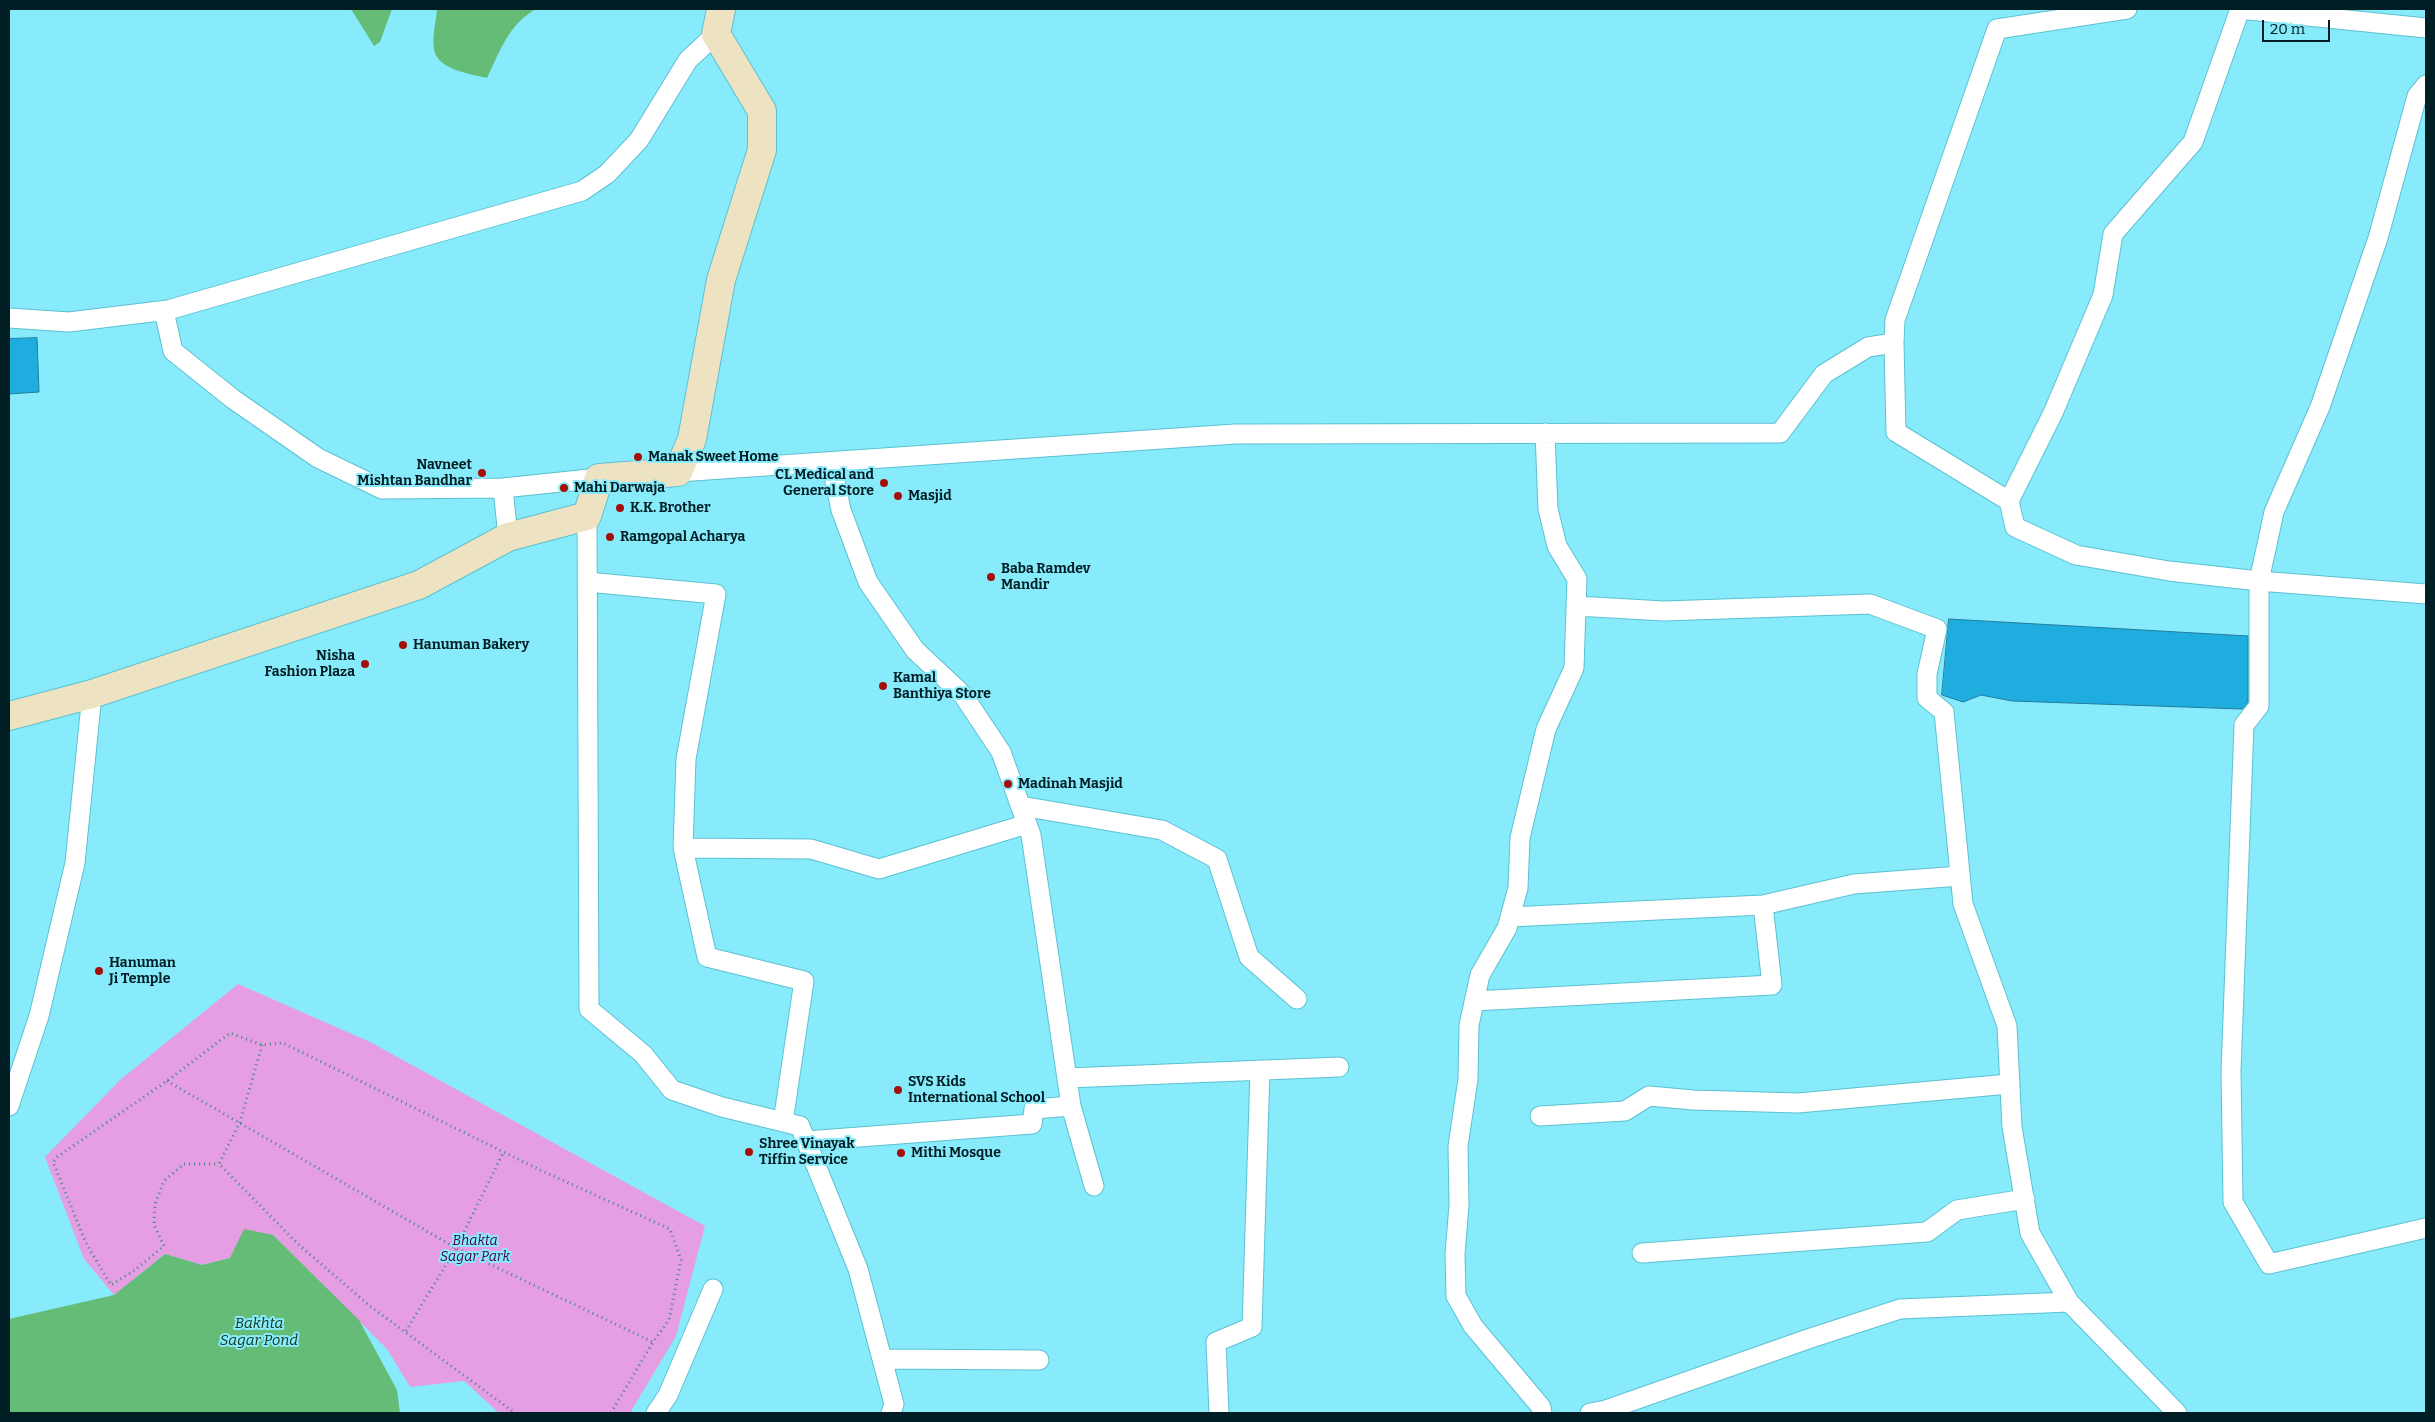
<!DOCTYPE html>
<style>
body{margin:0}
#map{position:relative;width:2435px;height:1422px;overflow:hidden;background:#87ebfb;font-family:Bitter,serif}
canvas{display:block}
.frame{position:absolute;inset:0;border:10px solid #001e23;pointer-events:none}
.scale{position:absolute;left:2262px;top:20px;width:68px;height:22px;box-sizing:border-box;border:2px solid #001e23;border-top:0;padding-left:6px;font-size:15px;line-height:18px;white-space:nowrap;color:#001e23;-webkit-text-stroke:4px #87ebfb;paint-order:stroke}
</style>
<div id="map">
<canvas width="2435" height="1422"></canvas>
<div class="frame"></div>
<div class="scale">20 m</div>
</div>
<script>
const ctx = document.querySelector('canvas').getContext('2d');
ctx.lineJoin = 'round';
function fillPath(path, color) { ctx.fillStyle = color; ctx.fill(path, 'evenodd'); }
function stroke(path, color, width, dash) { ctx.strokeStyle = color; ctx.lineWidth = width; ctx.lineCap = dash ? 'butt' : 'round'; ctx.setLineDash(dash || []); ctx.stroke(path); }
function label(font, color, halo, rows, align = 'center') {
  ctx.font = font + ' Bitter,serif'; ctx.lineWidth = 4; ctx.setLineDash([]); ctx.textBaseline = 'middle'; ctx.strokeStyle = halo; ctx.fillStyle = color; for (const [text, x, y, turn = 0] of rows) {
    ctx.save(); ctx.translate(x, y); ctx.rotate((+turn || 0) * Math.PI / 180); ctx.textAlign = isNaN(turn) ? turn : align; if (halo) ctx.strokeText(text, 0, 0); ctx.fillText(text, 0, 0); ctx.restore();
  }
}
fillPath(new Path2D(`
 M238,984L370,1042L705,1226L676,1336L630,1413H499L464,1381L410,1387L387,1349L273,1235L230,1258L202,1265L165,1254L114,1295L84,1259L45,1157L120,1080Z`), '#e59ee1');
fillPath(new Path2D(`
 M351,9H392L380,42L374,46Z
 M437,9H536C509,24 500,51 487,78C471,74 437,70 434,49C432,37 436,21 437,9Z
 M244,1229L273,1235L359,1320L397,1390L400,1413H9V1319L114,1295L165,1254L202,1265L230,1258Z`), '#64bc77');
const building = new Path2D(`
 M37,338L39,392L9,394V339Z
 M1949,619L2248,636V702L2242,709L2012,701L1981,695L1963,702L1942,695Z`);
fillPath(building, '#1fade0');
stroke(building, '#227b9d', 1);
const street = new Path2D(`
 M2239,9L2426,28
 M2426,85L2417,96L2378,238L2320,407L2274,512L2259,581V706L2244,725L2231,1071L2233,1202L2269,1264L2426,1228
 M164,311L173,351L233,399L318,458L382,489L503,488
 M9,318L69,322L168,310L582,191L607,174L639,140L688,60L716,34
 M1894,343L1896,432L2009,501L2015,527L2076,555L2169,571L2259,581L2426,594
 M831,462L841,510L868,582L915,650L963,695L1001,752L1027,824L1031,835L1071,1106L1094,1186
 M678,472L1235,434L1780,433L1824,374L1868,347L1894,343L1895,320L1997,29L2127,9
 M2009,501L2053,413L2103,295L2113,234L2193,142L2240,9
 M587,516L589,1009L643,1054L672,1090L722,1107L800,1126L858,1269L894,1404L891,1413
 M508,537L503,488L599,478
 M587,582L716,594L686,759L683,848L707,957L804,981L783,1122
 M1576,606L1664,611L1870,604L1937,629L1927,674V698L1944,712L1963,904L2007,1026L2012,1127L2030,1233L2069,1302L2177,1413
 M1021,806L1162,830L1217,859L1249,957L1297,999
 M683,848L811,849L879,869L1027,824
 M1510,917L1763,905L1854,884L1960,876
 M1474,1001L1772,985L1763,905
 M1067,1078L1339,1067
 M9,1106L39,1016L75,863L92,694
 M1540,1116L1625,1111L1649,1096L1693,1100L1798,1103L2009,1084
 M806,1141L1032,1124L1034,1109L1071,1106
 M1642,1253L1927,1232L1957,1210L2025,1199
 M882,1359L1039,1360
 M656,1413L668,1395L713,1289
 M1219,1413L1216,1342L1252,1327L1260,1070
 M1542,1413L1541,1407L1473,1326L1456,1296L1455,1254L1459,1205L1458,1146L1468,1079L1469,1025L1480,975L1507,928L1518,888L1520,838L1546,729L1574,668L1577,579L1557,546L1548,509L1545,433
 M1590,1413L1606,1410L1808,1339L1900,1309L2069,1302`);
const secondary = new Path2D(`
 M9,716L92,694L419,585L508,537L587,516L599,478L678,472L692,439L721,280L762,150V111L716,34L721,9`);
stroke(street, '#5cc1d1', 21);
stroke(secondary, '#5cc1d1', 30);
stroke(new Path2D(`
 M262,1045L240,1122L219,1164L298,1244L371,1307L515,1413
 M167,1081L456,1248L653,1342L669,1320L681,1260L670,1229L538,1169L283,1043L262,1045L230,1033L167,1081L57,1157L53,1162L86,1243L111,1285L135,1270L164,1246L154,1225L155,1204L164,1181L184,1164H219
 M406,1331L456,1248L503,1153
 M611,1413L653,1342`), '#43848e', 3, [1, 4]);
stroke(street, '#fff', 19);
stroke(secondary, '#ede2c2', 28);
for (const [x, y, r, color] of [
 [638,457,5,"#a40f0a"],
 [482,473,5,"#a40f0a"],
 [884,483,5,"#a40f0a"],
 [564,488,5,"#a40f0a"],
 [898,496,5,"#a40f0a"],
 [620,508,5,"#a40f0a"],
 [610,537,5,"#a40f0a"],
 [991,577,5,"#a40f0a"],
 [403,645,5,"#a40f0a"],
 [365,664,5,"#a40f0a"],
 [883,686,5,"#a40f0a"],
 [1008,784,5,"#a40f0a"],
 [99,971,5,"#a40f0a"],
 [898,1090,5,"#a40f0a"],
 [749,1152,5,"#a40f0a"],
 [901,1153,5,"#a40f0a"]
]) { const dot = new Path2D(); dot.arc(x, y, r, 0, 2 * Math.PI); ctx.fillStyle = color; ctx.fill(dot); stroke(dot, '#87ebfb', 2); }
label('bold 14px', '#001e23', '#87ebfb', [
 ["Manak Sweet Home",648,457],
 ["Navneet",472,465,"right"],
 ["Mishtan Bandhar",472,481,"right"],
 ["CL Medical and",874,475,"right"],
 ["General Store",874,491,"right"],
 ["Mahi Darwaja",574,488],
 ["Masjid",908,496],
 ["K.K. Brother",630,508],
 ["Ramgopal Acharya",620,537],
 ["Baba Ramdev",1001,569],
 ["Mandir",1001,585],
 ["Hanuman Bakery",413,645],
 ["Nisha",355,656,"right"],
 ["Fashion Plaza",355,672,"right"],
 ["Kamal",893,678],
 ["Banthiya Store",893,694],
 ["Madinah Masjid",1018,784],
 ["Hanuman",109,963],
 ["Ji Temple",109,979],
 ["SVS Kids",908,1082],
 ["International School",908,1098],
 ["Shree Vinayak",759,1144],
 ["Tiffin Service",759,1160],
 ["Mithi Mosque",911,1153]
], 'left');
label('italic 14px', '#480047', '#87ebfb', [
 ["Bhakta",475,1241],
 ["Sagar Park",475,1257]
]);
label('italic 15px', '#13371b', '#87ebfb', [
 ["Bakhta",259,1324],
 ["Sagar Pond",259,1341]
]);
</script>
